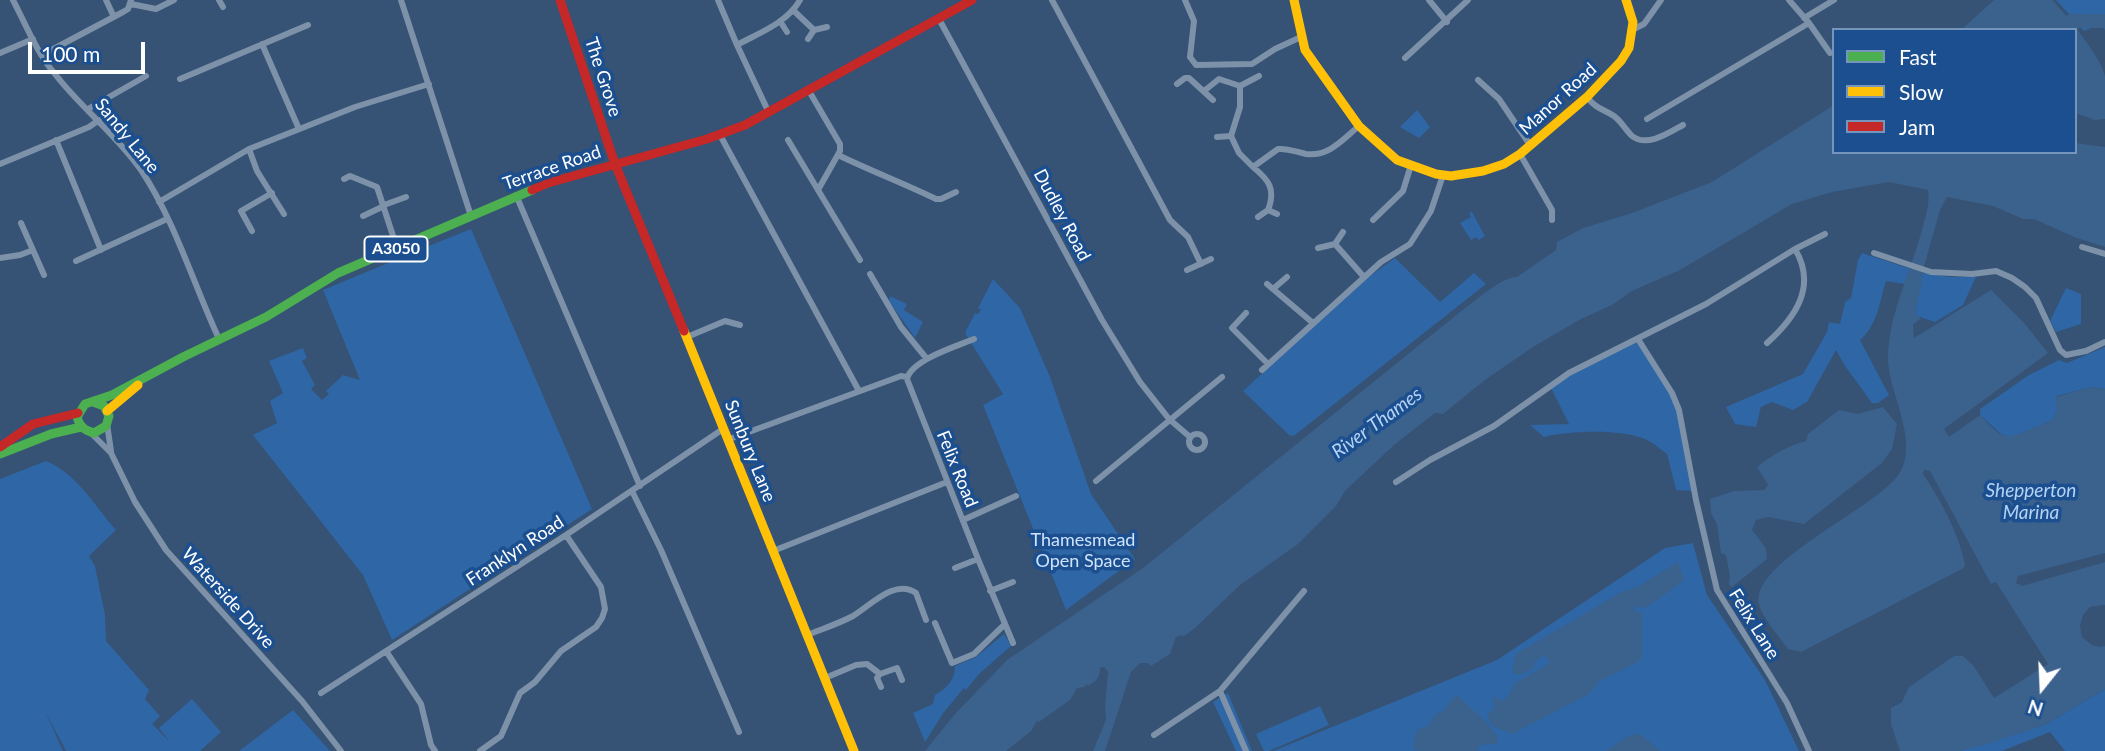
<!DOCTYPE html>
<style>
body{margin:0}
#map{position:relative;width:2105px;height:751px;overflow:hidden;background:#365274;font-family:Lato,sans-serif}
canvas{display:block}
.legend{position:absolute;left:1832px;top:28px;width:245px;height:126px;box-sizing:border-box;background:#1b4f8f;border:2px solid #7695bc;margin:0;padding:9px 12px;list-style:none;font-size:21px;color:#fff}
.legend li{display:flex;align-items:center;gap:14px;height:35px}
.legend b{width:35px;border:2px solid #7695bc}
.north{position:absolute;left:2007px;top:653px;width:70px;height:70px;-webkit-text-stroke:5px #1b4f8f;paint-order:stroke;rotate:198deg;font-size:19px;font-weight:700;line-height:28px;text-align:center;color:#fff}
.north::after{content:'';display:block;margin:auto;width:24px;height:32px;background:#fff;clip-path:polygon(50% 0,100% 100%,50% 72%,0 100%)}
.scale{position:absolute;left:28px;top:42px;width:117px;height:32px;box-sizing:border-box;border:4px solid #fff;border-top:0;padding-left:9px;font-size:21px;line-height:24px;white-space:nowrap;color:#fff;-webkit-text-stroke:5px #1b4f8f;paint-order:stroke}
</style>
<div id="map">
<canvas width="2105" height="751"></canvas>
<ul class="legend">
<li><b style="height:9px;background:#4caf50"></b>Fast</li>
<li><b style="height:9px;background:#ffc107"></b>Slow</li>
<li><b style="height:9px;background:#c62828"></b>Jam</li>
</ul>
<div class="north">N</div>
<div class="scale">100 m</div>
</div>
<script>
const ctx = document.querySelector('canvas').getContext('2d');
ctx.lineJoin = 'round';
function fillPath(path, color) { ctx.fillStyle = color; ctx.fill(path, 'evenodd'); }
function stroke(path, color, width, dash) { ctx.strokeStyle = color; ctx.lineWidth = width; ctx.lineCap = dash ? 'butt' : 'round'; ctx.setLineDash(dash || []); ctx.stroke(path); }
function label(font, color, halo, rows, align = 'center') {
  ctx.font = font + ' Lato,sans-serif'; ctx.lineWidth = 7; ctx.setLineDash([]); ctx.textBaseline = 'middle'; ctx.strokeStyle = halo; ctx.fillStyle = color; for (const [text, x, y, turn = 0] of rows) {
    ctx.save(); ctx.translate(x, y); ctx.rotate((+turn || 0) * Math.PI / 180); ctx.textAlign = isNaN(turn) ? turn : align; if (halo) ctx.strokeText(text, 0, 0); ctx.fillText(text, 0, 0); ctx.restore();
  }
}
fillPath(new Path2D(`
 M2056,0H2105V30L2101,24L2084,31Z
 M1417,110L1430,127L1419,138L1400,127Z
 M1472,212L1485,236L1479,240L1476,237L1471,240L1460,223L1471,217L1469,213Z
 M471,229L592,509L392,640L363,575L253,435L277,423L270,401L283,393L269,361L303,348L307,358L302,361L315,385L311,389L322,400L329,394L326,391L343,375L360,380L323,290L393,261L398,263L401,257Z
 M1862,253L1911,269L1905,284L1886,281C1880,301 1877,326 1860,340L1889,395L1878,403H1872L1845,366L1836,350L1807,402L1793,410L1772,402L1761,407L1756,427L1735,424L1726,407L1803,374L1827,332L1829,322L1840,324L1845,302L1851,298L1858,260Z
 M1395,258L1440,302L1474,273L1486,284L1295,435L1290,436L1243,391L1363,281Z
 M1922,273L1950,277H1976L1963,305L1935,322L1917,316L1915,313Z
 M993,279L1020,308L1050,377L1091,494L1135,559L1066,610L983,405L1003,394L965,333L975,313L978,314L981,310L978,308Z
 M2066,288L2081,294V324L2056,332L2050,321Z
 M890,296L907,304L904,310L923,322L915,338L889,301Z
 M1638,339L1679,410L1694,491L1676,490L1667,454C1661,450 1655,444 1649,441C1623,428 1571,431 1544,437L1530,425L1569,424L1550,386Z
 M2105,347V389L2091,387L2057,396V411L2053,420L2011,438L2001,434L1980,415V409L2029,375L2059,360L2067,363Z
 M46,461C76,473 95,506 116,530L89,556L95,566L105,615L106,641L149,690L145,699L160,716L152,724L170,742L159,728L192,699L221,732L200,751H66L45,711L63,751H0V479Z
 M1693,543L1707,595L1765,680L1799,751H1273L1497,660L1665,548Z
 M1004,634L1011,646L979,674L966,690L964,688L944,712L925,742L913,713L933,704L935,695C947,688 955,680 955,666L976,657Z
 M2105,689V751H2065L2050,732L2002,751H1959L2044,725Z
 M1228,693L1252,751H1236L1213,702Z
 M1320,706L1329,725L1269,751H1264L1256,734Z
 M293,710L330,751H239Z`), '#2f66a5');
fillPath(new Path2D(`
 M1994,0H2052C2066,14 2101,57 2105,76C2105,89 2105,106 2105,119L2095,120L2075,113V30H1961Z
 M1834,105V152H2075V143L2105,147V247L2074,237L2034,219H2023L1993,206L1947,197L1940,210L1921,277L1922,281L1915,313L1921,319L1913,324L1914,338L1991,290L2025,324L2048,353L1944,429L1949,437L1980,415C2002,438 2004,442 2033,428C2039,425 2046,424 2053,420L2057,411L2056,397L2091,387L2105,389V553L2018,576L2016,583L2022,586L2105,562V611H2094L2087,618L2091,639L2105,642V689L2044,725L1984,745L1959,751H1900L1891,724V708L1902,702L1909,687L1954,656H1963L1973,665L1994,698L2048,664L1996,582L1991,584L1930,471L1924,470L1923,474C1941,501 1959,533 1965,565L1964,568L1801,652L1788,649C1780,638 1761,616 1759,604C1750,562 1875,509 1899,474C1920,443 1889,393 1888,360C1888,314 1912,270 1923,226C1926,214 1930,203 1928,190L1889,182L1832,192L1792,204L1680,270L1632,291L1612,305L1581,319L1533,347L1485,380L1443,414L1435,413L1394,445L1345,491L1336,506L1298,544L1240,585L1195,628L1183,637L1182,635L1176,637L1170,654L1151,666L1148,663H1140L1131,672L1105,751H1093L1106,720L1105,707L1108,672L1104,667L1100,668C1100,678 1096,681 1088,686L1086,684L1085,687L1077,688L1070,700L1039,722L1037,721L1031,731L1006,751H925L955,714L1007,660L1143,568L1460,312C1473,303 1502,276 1517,277L1556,250L1557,242L1583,228L1632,213L1712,182Z
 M1883,407L1897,424L1892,449L1882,463L1804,524L1768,517L1756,520L1752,530L1766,548L1767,559L1732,587L1729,585L1730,576L1726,555L1721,553L1717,524L1711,513L1710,499L1734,491L1764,490L1768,485L1757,467C1772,455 1787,446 1806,441L1808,434L1839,410L1858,414Z
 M1678,562L1684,580L1646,608L1635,606L1633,610L1642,613V657L1636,663L1599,681L1589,694L1512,734L1491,725L1487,715L1495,708L1492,696L1502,701L1509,695L1515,683L1550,663L1544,655L1535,661L1533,669L1519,675L1512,672L1516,654L1620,593L1637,587Z
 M1458,696C1472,710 1487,721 1498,737L1496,744L1479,745L1478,751H1416L1413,746L1417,730L1428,726L1437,713L1443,712L1453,698Z
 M1640,734L1660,751H1606L1629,736Z`), '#3b618d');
fillPath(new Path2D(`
 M2102,605H2105V617L2100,619L2094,615L2089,627L2093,636L2099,639H2105V646L2100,647L2092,645L2082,637L2080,626L2083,615L2090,607Z`), '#365274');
stroke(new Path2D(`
 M2071,21H2105`), '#3b618d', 14);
stroke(new Path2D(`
 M13,0C26,25 37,53 55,74C81,108 116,134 141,170C175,221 193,283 219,339
 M106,0L114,17
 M219,0L223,7
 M401,0L471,216
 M718,0L737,45L769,113
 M1052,0L1170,220L1188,237L1201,264
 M1185,0L1194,21L1190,57L1196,65L1252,64L1275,49L1301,37
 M1429,0L1447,22
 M1789,0L1809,23L1830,53
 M131,4L156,9L174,0
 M794,11L814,30
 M1804,18L1834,0
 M939,19L1102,320L1140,382L1169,419L1190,437
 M780,21L787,32
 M1632,30L1644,24L1661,0
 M808,39L814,30L827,27
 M262,44L299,129
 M737,45C759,33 787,23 800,0
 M0,53L33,39
 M42,55L123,12L128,9L131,0
 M1405,58L1468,0
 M180,79L308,25
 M1478,80L1499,99L1530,145
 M1177,84L1185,78H1189L1213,100
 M809,91L840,144V151L818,190
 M1204,91L1219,79L1240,86
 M1587,97C1595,108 1603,109 1614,116C1621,121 1625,129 1632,136C1647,148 1670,132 1683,125
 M88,109L146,76
 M1647,119L1809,23
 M720,135L859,391
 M1217,137L1231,136
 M56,140L101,250
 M788,140L860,260
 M249,149L257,171L284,214
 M1520,154L1552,210V220
 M838,155C871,171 903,183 936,199H941L956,192
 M0,164L89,127L99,120
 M1253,167L1239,153L1231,136L1240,107V86L1259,76
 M344,179L350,176L377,187L397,248
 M516,195L640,486
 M159,202L249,149L355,107L429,84
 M384,205L406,197
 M1277,214L1268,210C1276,189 1269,180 1253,167L1278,149C1288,148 1296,152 1306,154C1329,157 1343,139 1359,126
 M363,216L384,206
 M1258,217L1268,210
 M1373,220L1403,191L1411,165
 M21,223L44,275
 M252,231L241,211L272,193
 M1335,244L1364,277
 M2082,247L2105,254
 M1318,248L1335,244L1343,232
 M1874,253L1931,272L1972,274L1996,271L2012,278L2025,287L2036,298L2060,350L2066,355L2086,351L2105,342
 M0,258L20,255L33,250
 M76,261L167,219
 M1187,270L1211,259
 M870,274L901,327L927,359
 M1267,284L1313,323
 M1273,289L1287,277
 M1246,313L1232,328L1268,364
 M687,337L725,321L740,325
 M974,339C957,346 911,360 907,379L978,559L1013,643
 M1638,339L1672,393L1679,410L1696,500L1717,590L1787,703L1809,751
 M1767,343C1796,317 1817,286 1795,249
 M1262,370L1381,262L1410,244L1431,211L1443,175
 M107,424L111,451
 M91,433L111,453L135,502L166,550L302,701L341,751
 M1189 442a8 8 0 1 1 16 0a8 8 0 1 1-16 0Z
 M727,440L901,376L907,377
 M1096,481L1222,377
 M1396,482L1430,460L1494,426L1569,373L1706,304L1795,249L1825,234
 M632,491L661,550L739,732
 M963,520L1016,496
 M773,551L947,482
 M955,568L978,559
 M990,591L1013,582
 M935,623L952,663L974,654L1004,625
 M807,635C822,629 838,624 853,616C870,606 895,578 916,593L926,620
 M386,651L421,704L431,745L435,751
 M880,674L897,668L902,680
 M825,678L856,665L867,664L880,674L877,678L881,687
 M1220,691L1246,751
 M321,693L566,535L723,429
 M1154,735L1220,691L1304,591
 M480,751L501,736L520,693L535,682L561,651L596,627L602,618L605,609L601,587L566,535`), '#7d92a8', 6);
stroke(new Path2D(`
 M93,402L104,406L109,416L106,426L94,433C84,430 80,427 77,417L85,404L112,395L185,356L266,317L338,273L532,190
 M0,454L51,434L81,427`), '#4caf50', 9);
stroke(new Path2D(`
 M1294,0L1305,50L1359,126L1397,160L1436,174L1451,176L1483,171L1504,164L1520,154L1587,97L1621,61L1629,48L1633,22L1626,0
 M684,331L854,751
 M107,411L138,385`), '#ffc107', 9);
stroke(new Path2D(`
 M560,0L615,164L684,331
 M532,190L548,183L707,139L745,125L972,0
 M0,447L33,424L78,413`), '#c62828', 9);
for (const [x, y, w] of [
 [396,249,63]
]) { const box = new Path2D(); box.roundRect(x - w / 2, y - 12.5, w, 25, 5); ctx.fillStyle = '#1b4f8f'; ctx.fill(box); stroke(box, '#fff', 2); }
label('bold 16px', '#fff', null, [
 ["A3050",396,249]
]);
label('18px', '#fff', '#1b4f8f', [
 ["The Grove",603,77,72],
 ["Manor Road",1558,99,-42],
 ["Sandy Lane",127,136,51],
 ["Terrace Road",552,168,-19],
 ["Dudley Road",1062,215,62],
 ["Sunbury Lane",750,451,68],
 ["Felix Road",957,469,68],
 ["Franklyn Road",515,551,-33],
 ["Waterside Drive",228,598,48],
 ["Felix Lane",1754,624,58]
]);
label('18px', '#cfe3fa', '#1b4f8f', [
 ["Thamesmead",1083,540],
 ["Open Space",1083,561]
]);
label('italic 19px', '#b5d3f5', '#1b4f8f', [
 ["River Thames",1377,423,-36],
 ["Shepperton",2031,491],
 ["Marina",2031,513]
]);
</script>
